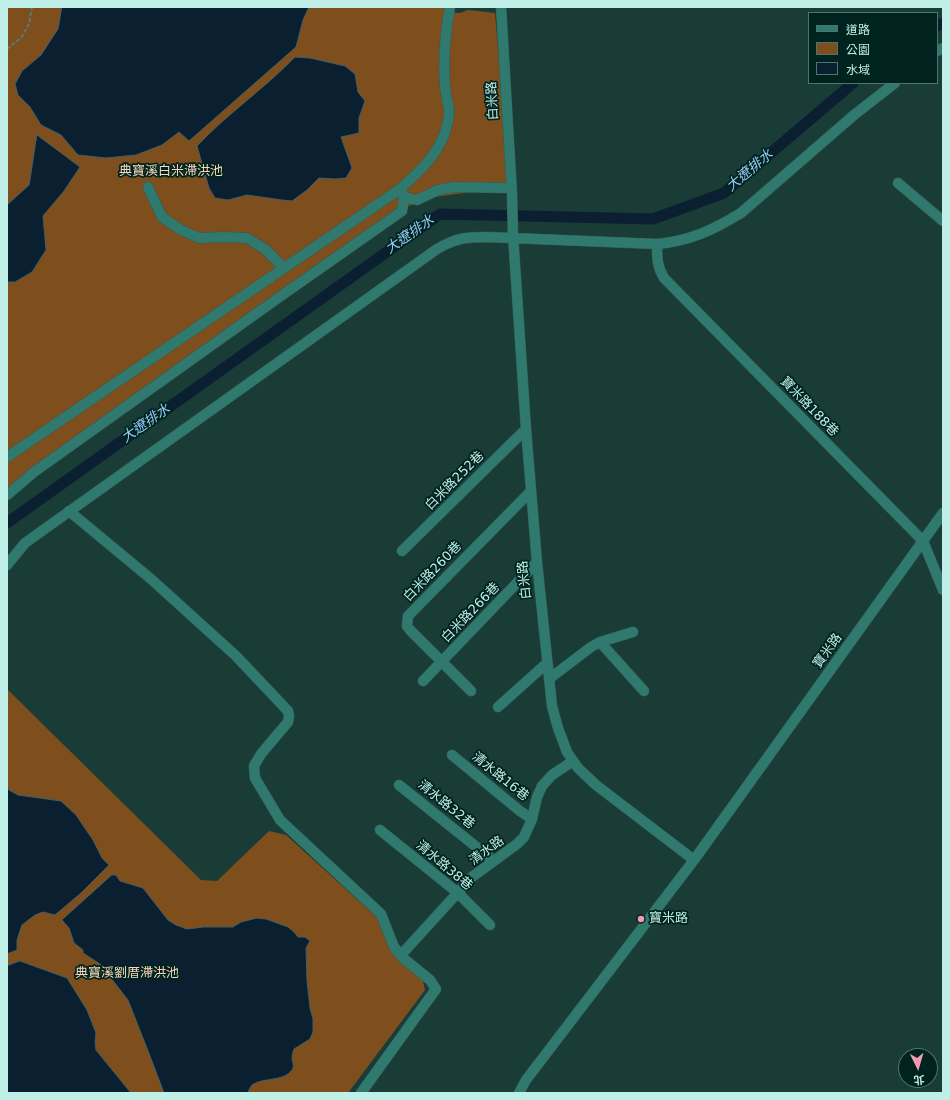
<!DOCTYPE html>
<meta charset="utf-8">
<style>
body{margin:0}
#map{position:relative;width:950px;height:1100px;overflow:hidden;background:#1a3c37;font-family:"DejaVu Sans","Noto Sans TC",sans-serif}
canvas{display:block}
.frame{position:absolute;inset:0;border:8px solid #bfefe7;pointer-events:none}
.legend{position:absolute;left:808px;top:12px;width:130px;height:72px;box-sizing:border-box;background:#00231f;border:1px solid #4c756f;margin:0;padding:5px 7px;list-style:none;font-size:12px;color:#bfefe7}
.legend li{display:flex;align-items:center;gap:8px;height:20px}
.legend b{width:20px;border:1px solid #4c756f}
.north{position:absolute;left:898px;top:1048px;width:40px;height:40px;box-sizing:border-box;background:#00231f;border:1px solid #4c756f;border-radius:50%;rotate:175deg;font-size:11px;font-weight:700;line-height:16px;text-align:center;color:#bfefe7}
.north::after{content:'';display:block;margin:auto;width:14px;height:18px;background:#f29ab0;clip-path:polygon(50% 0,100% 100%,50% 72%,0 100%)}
</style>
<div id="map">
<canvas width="950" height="1100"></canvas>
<div class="frame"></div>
<ul class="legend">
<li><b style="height:5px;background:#2f796f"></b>道路</li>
<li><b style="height:11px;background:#7e4f1d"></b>公園</li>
<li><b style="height:11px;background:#0a2031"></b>水域</li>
</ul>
<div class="north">北</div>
</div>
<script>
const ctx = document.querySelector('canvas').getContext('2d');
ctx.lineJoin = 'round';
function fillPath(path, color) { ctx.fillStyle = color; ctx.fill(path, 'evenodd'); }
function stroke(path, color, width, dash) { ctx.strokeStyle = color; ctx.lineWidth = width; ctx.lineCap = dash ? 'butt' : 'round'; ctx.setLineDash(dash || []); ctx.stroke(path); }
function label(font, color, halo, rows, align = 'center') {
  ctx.font = font + ' "DejaVu Sans","Noto Sans TC",sans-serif'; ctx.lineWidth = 3.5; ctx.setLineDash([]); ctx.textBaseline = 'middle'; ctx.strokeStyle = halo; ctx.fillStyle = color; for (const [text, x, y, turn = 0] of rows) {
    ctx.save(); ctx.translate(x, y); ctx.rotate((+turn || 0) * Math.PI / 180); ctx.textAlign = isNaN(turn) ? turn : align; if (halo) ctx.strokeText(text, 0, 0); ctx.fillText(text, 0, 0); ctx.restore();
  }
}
fillPath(new Path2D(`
 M7,7H445V12L460,13L468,10L495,13L510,187L434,197L403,208L7,491Z
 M7,689L201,880L217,881L269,831L286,835L381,921L422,977L425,990L348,1093H7Z`), '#7e4f1d');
const water = new Path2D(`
 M62,7H309L303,20L296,47L189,141L179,132L162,145L136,155L106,158L78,155L61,135L41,125L30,107L18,95L15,84L22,71L41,55L58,29Z
 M295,57L310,58L345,66L355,74L358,92L365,101L359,118V133L341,137L352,168L346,178L335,179L319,178L307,190L292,201L282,200L247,195L228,200L215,198L209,188L197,146C227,114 264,89 295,57Z
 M37,135L80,167L64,191L43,216L46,250L32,272L15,282H7V205L29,185Z
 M7,785L9,790L18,795L61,801L76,815L93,840L102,858L109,865L81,893L55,915L43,912L35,915L22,925L17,940V950L7,954Z
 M112,875H116L120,881L143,888L168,920L176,925L187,929L203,927H233L241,922L257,918L266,919L288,927L294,932L298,937H305L310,941L306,948L307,981L310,1008L313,1019V1032L310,1039L294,1049C293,1052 292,1055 292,1058C292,1062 295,1065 292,1070C284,1082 263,1077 252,1085C250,1087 249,1091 247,1093H164L150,1056L128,1000L100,964L83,953V950L74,943L69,928L62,920Z
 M20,961L67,978L87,1010L96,1033L95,1042L96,1050L131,1093H7V966Z`);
fillPath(water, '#0a2031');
stroke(water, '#405e68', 1);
stroke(new Path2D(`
 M937,26L943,23
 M7,523L440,214L653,219L724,193L853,83`), '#0a2031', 11);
const minor = new Path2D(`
 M501,7L512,194L513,235L526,429L537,562L552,706L558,728L567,752L578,768L596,785L694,860
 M937,51L943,48
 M898,183L943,221
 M148,187L162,217L181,230L199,238L224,237L247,238L265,249L284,268
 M401,191L404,197L417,200L438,190L455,187L511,188
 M657,244C657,257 657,267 664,278L923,541L943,590
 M7,457L400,189C418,173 437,156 445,132C447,126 449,117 449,111C448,103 446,95 445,87C443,60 445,33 450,7
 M7,495L34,472L278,298L402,211L404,197
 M69,511L151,579L236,656L288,711L289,716L288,722L261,754L254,766L255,778L280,820L381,914L394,947L403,958L430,980L436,989L361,1093
 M402,551L526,429
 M7,565L25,543L437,249C456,238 466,237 487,237L657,244C690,241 713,230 741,213L854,115L895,83
 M600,642L644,691
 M549,679L591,647L600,642L633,632
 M423,681L537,562
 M471,691L410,630L407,626L408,616L531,491
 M498,707L547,663
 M452,755L520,811L532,819
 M399,785L494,861
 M380,830L458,893L490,925
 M401,955L472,877L517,844L524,837L532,819L537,797L542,786L552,775L573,761
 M519,1093L526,1080L694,860L943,513`);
stroke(minor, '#345953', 11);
stroke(new Path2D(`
 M7,49L21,38L29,24L32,7`), '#567d77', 2, [4, 2]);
stroke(minor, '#2f796f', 10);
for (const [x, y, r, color] of [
 [641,919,4,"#f29ab0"]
]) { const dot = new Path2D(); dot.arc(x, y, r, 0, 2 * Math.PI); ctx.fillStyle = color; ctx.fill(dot); stroke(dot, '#00231f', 1.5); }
label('13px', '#bfefe7', '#00231f', [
 ["白米路",493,101,-93],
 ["寶米路188巷",809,407,46],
 ["白米路252巷",455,481,-45],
 ["白米路260巷",433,572,-46],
 ["白米路",525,580,-96],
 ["白米路266巷",471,613,-46],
 ["寶米路",828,651,-54],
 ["清水路16巷",500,777,39],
 ["清水路32巷",446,805,39],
 ["清水路",487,851,-36],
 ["清水路38巷",444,866,40]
]);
label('13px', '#fad8bb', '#00231f', [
 ["典寶溪白米滯洪池",171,172],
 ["典寶溪劉厝滯洪池",127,974]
]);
label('13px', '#bfefe7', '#00231f', [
 ["寶米路",649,919]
], 'left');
label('italic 14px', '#96cbf6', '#00231f', [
 ["大遼排水",750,171,-40],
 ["大遼排水",410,235,-35],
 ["大遼排水",146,424,-35]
]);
</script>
